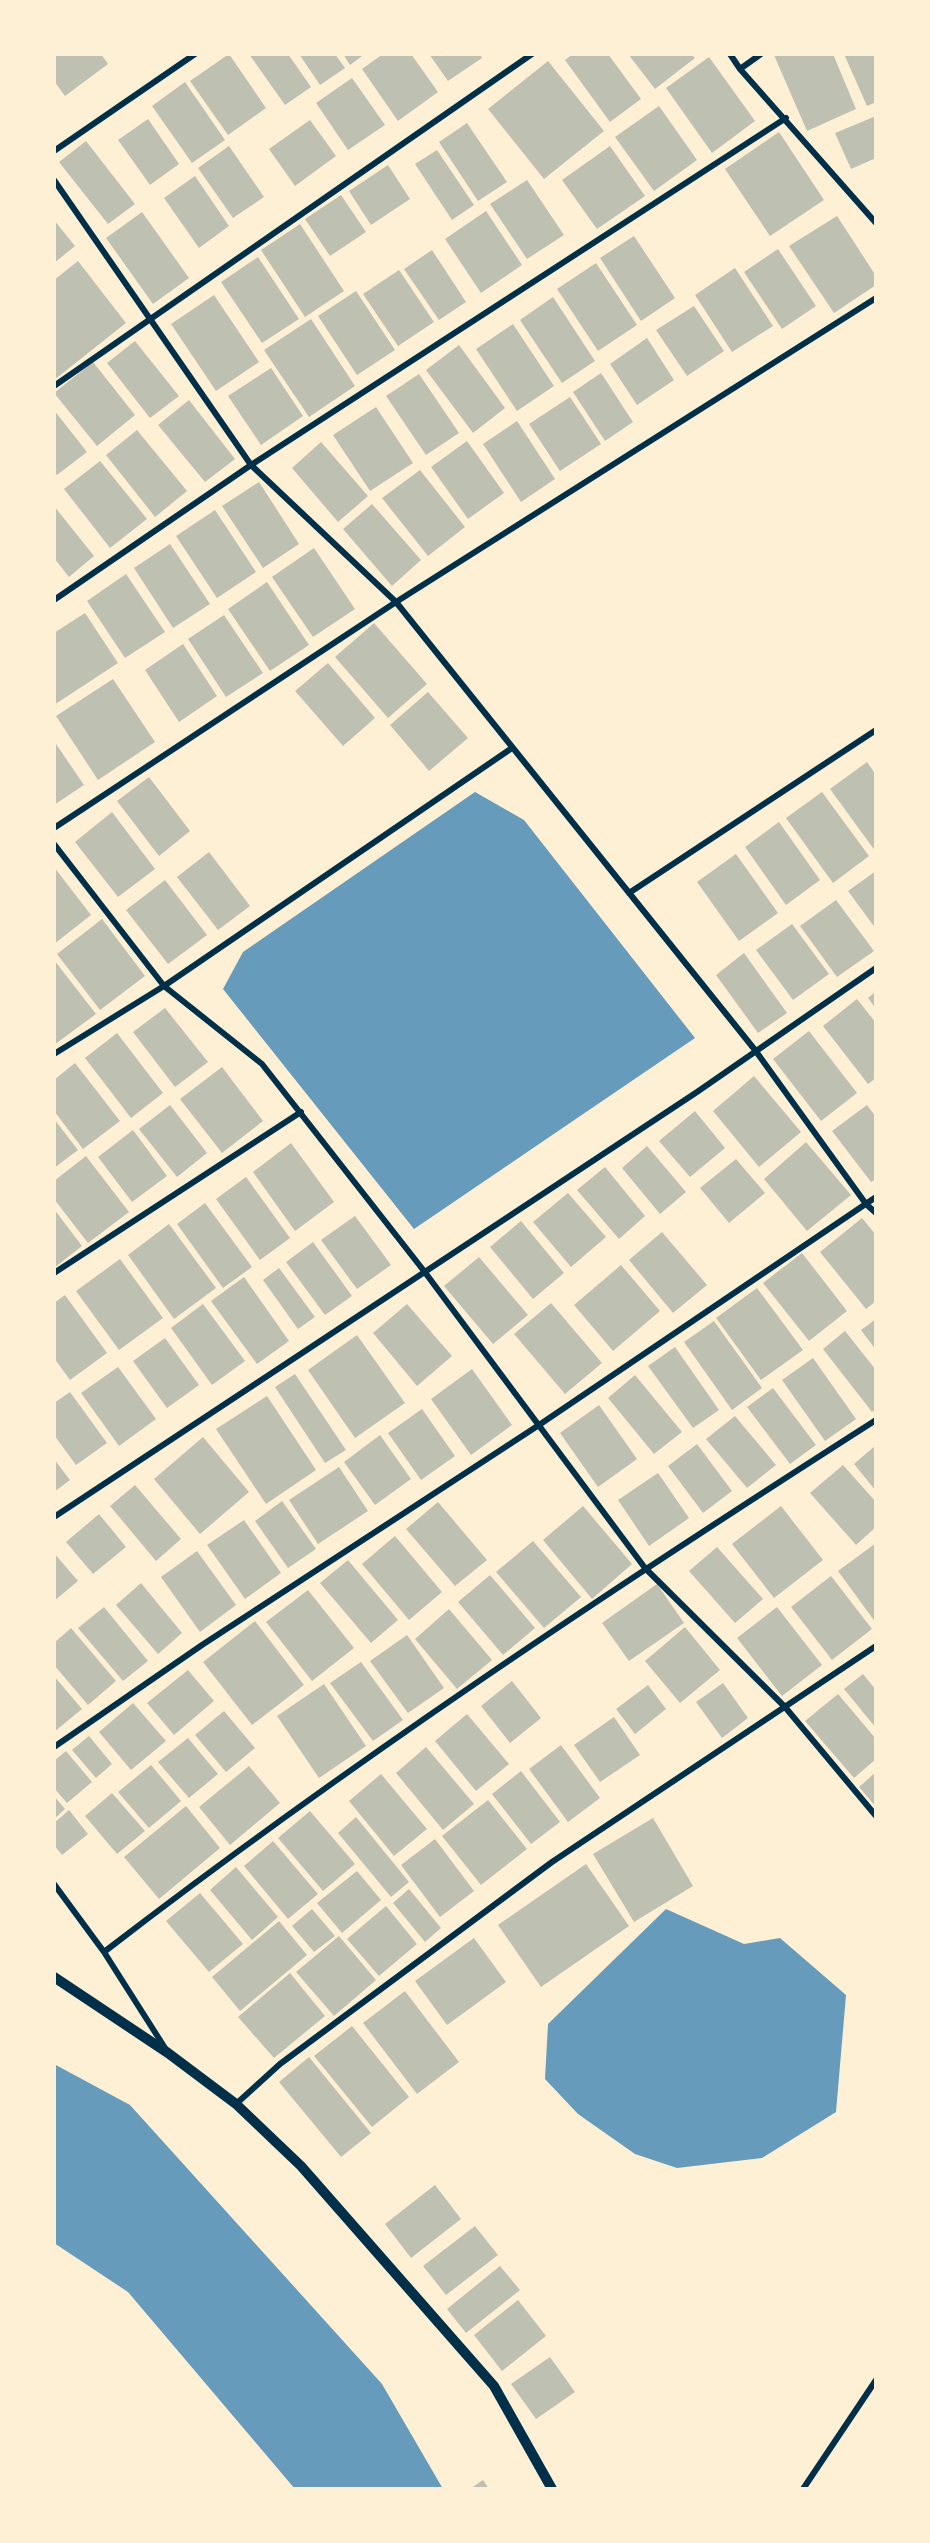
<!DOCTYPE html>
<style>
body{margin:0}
#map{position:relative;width:930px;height:2543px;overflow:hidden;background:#fdf0d5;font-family:"Source Sans 3",sans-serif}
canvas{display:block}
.frame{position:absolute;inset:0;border:56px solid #fdf0d5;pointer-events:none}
</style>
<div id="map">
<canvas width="930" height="2543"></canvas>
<div class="frame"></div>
</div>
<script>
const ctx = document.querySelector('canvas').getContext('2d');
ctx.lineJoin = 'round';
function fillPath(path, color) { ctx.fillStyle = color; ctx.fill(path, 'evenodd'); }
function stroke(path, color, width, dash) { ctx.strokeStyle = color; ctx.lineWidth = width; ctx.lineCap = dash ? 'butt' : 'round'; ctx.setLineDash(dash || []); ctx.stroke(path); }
fillPath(new Path2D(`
 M475,792L524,820L695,1038L414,1229L223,989L243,952Z
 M666,1909L744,1944L780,1938L846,1995L836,2112L762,2158L677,2168L635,2154L578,2114L545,2079L548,2024Z
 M54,2064L130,2105L382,2384L443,2489H295L128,2292L54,2243Z`), '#669bbc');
fillPath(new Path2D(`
 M54,54H101L108,64L65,96L54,81Z
 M229,54L266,108L228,135L190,81Z
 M249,54H288L311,87L285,105Z
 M299,54H335L345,68L320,85Z
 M343,54H365L350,65Z
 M383,54H411L438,92L398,121L362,69Z
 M429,54H480L482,58L448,81Z
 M573,54H608L641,99L610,122L565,60Z
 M628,54H691L695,58L655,89Z
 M777,54H833L856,109L807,131L774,55Z
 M844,54H876V102L867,106Z
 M709,57L755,121L712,153L666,88Z
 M548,61L604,131L544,179L488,109Z
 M352,78L385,125L348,150L316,103Z
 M185,82L225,140L192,163L152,106Z
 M659,106L697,160L654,191L615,137Z
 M876,116V158L851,169L835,133Z
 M148,119L179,164L150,185L118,140Z
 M310,120L336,156L295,186L269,149Z
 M467,123L507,182L478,201L439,142Z
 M779,132L824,200L770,236L725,169Z
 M86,141L135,204L108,224L59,162Z
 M229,146L264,197L233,218L198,168Z
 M610,146L645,196L597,229L562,180Z
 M437,150L474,205L452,220L415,164Z
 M388,165L410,199L371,225L349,191Z
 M195,176L229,226L199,248L164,198Z
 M527,180L564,235L527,259L490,204Z
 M341,195L366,232L330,256L305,219Z
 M486,211L522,265L481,293L445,239Z
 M142,212L189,278L153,304L106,238Z
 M837,216L876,276V285L834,313L789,246Z
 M54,220L75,246L54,263Z
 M300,224L344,291L305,317L261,250Z
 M634,236L675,298L641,321L600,258Z
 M778,249L816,306L782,329L744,272Z
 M432,250L466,302L439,320L404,269Z
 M258,257L299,319L262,343L221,282Z
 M78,261L126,323L54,380V280Z
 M596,263L637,325L598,351L557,289Z
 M735,268L773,326L732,352L695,295Z
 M399,270L434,322L398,346L363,294Z
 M356,291L395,350L357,375L318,316Z
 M214,295L259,362L216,391L171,324Z
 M553,297L595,361L562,383L520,320Z
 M694,306L724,351L687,376L656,330Z
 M311,319L355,386L309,417L264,350Z
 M513,324L554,386L517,411L476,349Z
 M647,338L674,380L637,405L610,364Z
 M135,341L179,396L150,418L107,363Z
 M459,345L505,408L473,433L426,370Z
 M93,362L135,415L97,446L54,393Z
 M271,368L303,416L261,445L228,396Z
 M601,373L633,422L605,441L573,392Z
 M419,374L459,433L426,455L386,396Z
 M570,397L601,444L560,471L529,424Z
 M189,400L235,459L205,482L158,425Z
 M376,407L413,463L370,491L333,435Z
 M54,410L87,452L57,475L54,471Z
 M517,421L555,479L521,502L483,444Z
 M137,430L187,491L155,517L106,455Z
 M467,441L504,493L468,519L431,467Z
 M321,442L368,496L338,522L292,468Z
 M100,461L147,519L110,548L64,489Z
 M420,470L465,527L428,556L382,498Z
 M259,482L299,544L263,568L222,506Z
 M372,504L421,560L392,586L343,529Z
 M54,506L94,556L69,577L54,558Z
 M215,510L256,572L217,598L176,536Z
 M170,544L210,604L173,628L134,568Z
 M314,548L355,609L313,637L272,577Z
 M126,574L165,632L125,658L87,601Z
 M267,582L309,645L270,671L228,609Z
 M85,613L118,663L54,705V633Z
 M224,615L263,673L226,697L188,639Z
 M374,623L427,684L388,718L335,657Z
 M183,644L217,696L179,722L145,670Z
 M328,663L375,718L343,746L295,691Z
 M113,679L155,742L98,780L56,716Z
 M428,692L468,738L429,771L390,725Z
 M54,741L84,785L54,805Z
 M867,762L876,775V852L830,789Z
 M149,777L190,831L159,856L117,801Z
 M822,792L869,856L833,883L786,818Z
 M112,812L155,869L118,897L75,842Z
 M779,822L820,880L786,905L745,847Z
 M209,852L250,906L218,930L177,877Z
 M736,854L778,913L739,941L697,882Z
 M54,867L91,915L54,944Z
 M876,871V929L848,891Z
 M165,880L207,935L168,964L126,910Z
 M836,900L874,951L837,977L800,926Z
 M102,919L145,976L100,1010L57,954Z
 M792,924L829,974L793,1000L756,950Z
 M744,953L787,1013L758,1033L716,975Z
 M54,960L96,1014L54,1045Z
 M876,991V1009L868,998Z
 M857,999L876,1023V1078L868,1084L823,1026Z
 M165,1008L208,1062L175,1087L133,1032Z
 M809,1031L857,1093L821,1121L773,1059Z
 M117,1033L163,1093L131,1118L85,1058Z
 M75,1063L120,1121L83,1149L54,1111V1080Z
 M222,1067L263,1121L222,1153L180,1099Z
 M754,1076L801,1132L759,1167L713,1111Z
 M170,1105L207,1153L177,1177L139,1129Z
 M867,1105L876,1117V1179L871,1182L832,1131Z
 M695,1111L725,1148L690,1177L659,1141Z
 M54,1119L78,1150L54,1168Z
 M133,1130L167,1176L132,1202L98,1157Z
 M806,1142L851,1195L807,1231L764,1179Z
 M291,1143L334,1202L295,1231L253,1172Z
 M647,1146L686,1192L660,1214L622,1168Z
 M86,1156L129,1212L88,1243L54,1199V1181Z
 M736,1159L765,1193L729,1223L700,1188Z
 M605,1167L645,1216L619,1239L577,1190Z
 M246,1177L290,1238L260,1260L216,1199Z
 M568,1193L606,1237L571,1267L533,1222Z
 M205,1203L252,1267L223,1288L177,1224Z
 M54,1209L82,1246L54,1268Z
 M355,1216L391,1265L357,1289L321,1240Z
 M862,1218L876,1235V1301L866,1309L820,1252Z
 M521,1221L564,1273L533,1299L490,1247Z
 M169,1224L216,1288L174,1319L128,1255Z
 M662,1232L707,1285L673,1313L629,1260Z
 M313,1242L352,1296L325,1315L286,1262Z
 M802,1253L847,1311L809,1341L763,1283Z
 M479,1257L528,1315L493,1344L444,1286Z
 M120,1259L163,1318L119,1350L76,1291Z
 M621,1265L660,1311L613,1351L574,1305Z
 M279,1268L315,1317L298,1329L263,1280Z
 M244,1277L289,1341L257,1364L211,1301Z
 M757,1288L803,1350L761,1380L716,1318Z
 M65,1295L107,1353L70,1380L54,1358V1303Z
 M551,1303L602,1363L565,1394L514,1334Z
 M203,1304L245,1361L212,1385L171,1328Z
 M407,1304L452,1356L417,1386L373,1333Z
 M876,1319V1350L861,1330Z
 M714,1321L762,1388L732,1410L684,1342Z
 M845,1331L876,1370V1409L872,1412L823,1349Z
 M357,1335L405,1403L355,1438L308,1370Z
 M165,1338L199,1385L167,1408L133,1361Z
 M675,1347L719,1410L693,1428L648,1366Z
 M813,1358L856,1419L825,1441L782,1380Z
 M118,1367L156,1419L119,1446L81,1393Z
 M472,1369L512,1425L471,1455L431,1399Z
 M295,1374L346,1450L325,1463L275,1387Z
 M635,1375L682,1432L654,1454L608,1398Z
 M773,1388L816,1445L790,1464L747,1407Z
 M70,1392L107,1443L76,1465L54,1435V1403Z
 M267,1396L316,1470L266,1504L216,1429Z
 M599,1405L637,1459L598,1487L560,1433Z
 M422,1409L455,1456L421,1480L388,1433Z
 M735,1416L776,1465L747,1488L706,1439Z
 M380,1435L411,1479L375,1505L344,1462Z
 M203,1437L249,1492L200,1534L154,1479Z
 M697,1444L732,1491L703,1513L668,1466Z
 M876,1445V1491L854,1464Z
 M54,1459L70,1480L54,1492Z
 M843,1465L876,1502V1527L856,1545L810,1493Z
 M339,1467L368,1511L318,1544L289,1500Z
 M658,1473L689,1518L649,1546L618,1500Z
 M135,1485L181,1539L156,1561L110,1506Z
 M282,1501L316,1549L288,1568L255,1521Z
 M438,1502L487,1560L455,1586L406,1529Z
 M583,1506L632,1564L592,1599L543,1540Z
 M781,1506L823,1560L774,1598L732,1544Z
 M99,1514L126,1547L93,1574L66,1542Z
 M244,1520L281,1573L245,1599L207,1545Z
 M395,1536L442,1592L409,1620L362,1564Z
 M533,1541L581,1597L544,1628L496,1572Z
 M876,1543V1623L838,1571Z
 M717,1547L763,1599L735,1623L689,1571Z
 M197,1551L236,1605L200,1632L161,1577Z
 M54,1553L78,1581L54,1601Z
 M348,1560L398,1620L371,1643L320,1583Z
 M490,1575L535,1628L503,1655L458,1602Z
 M831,1576L872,1629L832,1660L791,1607Z
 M141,1583L182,1633L158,1654L116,1605Z
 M657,1584L684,1623L629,1661L602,1623Z
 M308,1590L354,1648L312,1681L266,1622Z
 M104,1607L148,1661L123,1681L78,1628Z
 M777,1607L822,1665L782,1696L737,1638Z
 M449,1609L492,1660L457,1689L415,1639Z
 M255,1621L304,1685L252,1725L203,1662Z
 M685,1627L720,1670L680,1703L645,1661Z
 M71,1628L116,1681L88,1705L54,1665V1643Z
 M407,1635L444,1688L408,1713L370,1661Z
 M361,1662L403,1720L373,1741L330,1683Z
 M188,1670L214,1701L174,1735L147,1703Z
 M863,1674L876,1690V1728L844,1689Z
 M54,1676L82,1709L54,1732Z
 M512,1681L541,1718L510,1743L481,1706Z
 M723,1683L748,1718L722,1738L696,1702Z
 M324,1684L366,1746L319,1778L277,1716Z
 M648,1685L666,1709L635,1734L616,1709Z
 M838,1694L876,1739V1759L854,1778L805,1721Z
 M133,1703L166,1741L131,1770L99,1732Z
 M224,1711L255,1748L226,1772L195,1735Z
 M467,1714L509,1764L476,1791L435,1741Z
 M614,1717L640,1755L600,1782L574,1745Z
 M89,1736L112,1764L96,1778L72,1750Z
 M188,1738L218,1774L189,1798L158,1762Z
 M561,1745L600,1798L568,1822L529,1769Z
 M426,1747L474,1804L443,1830L396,1773Z
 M66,1751L92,1782L67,1803L54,1788V1761Z
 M151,1765L181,1801L149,1828L118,1792Z
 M249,1766L280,1803L230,1845L199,1807Z
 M521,1771L560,1822L531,1844L492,1794Z
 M876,1772V1807L859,1787Z
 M381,1774L427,1829L394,1856L349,1801Z
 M112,1793L145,1831L117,1854L85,1816Z
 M54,1796L65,1809L54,1819Z
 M488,1800L527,1849L481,1885L442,1836Z
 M186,1806L220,1848L159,1899L124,1857Z
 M69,1810L88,1834L62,1855L54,1845V1823Z
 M310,1811L355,1864L323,1891L278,1838Z
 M356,1817L409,1882L391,1897L338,1833Z
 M653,1818L693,1886L634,1922L593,1854Z
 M435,1839L474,1891L440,1917L401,1865Z
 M273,1841L318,1894L288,1919L244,1866Z
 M586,1864L629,1926L541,1987L498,1925Z
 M236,1867L278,1917L252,1940L210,1890Z
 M357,1871L381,1900L342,1933L317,1903Z
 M409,1889L441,1928L425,1942L393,1903Z
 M200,1893L243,1944L209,1972L166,1921Z
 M386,1906L417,1944L379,1976L347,1939Z
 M312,1909L335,1936L314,1952L292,1926Z
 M279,1921L307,1955L240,2011L212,1977Z
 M339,1936L376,1980L334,2016L296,1972Z
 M474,1938L506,1982L447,2025L415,1981Z
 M290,1973L325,2016L274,2058L238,2017Z
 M405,1991L459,2062L417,2094L363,2023Z
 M352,2026L409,2097L372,2127L314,2056Z
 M309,2057L371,2133L341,2157L279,2082Z
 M435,2185L461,2219L411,2258L385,2224Z
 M475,2226L498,2255L446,2295L423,2266Z
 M500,2266L520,2290L466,2333L447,2309Z
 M518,2300L546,2336L502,2371L474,2335Z
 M550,2357L575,2392L536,2419L511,2384Z
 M483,2480L489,2489H470Z`), '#bec0b2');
stroke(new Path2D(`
 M730,54L740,69L876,223
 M740,69L761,54
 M54,151L195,54
 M54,180L251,465L396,602L54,828
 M876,298L396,602L755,1050L866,1204L876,1213
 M54,386L532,54
 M54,600L251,465L786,118
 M54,844L164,986L262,1064L424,1271L645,1568L785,1707L876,1816
 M629,893L876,730
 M54,1054L164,986L512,748
 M54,1273L301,1112
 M54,1517L697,1092L876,968
 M54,1747L202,1645L539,1425L876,1197
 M54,1884L104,1952L165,2048
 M104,1952C352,1761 613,1588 876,1420
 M236,2104L280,2064L552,1862L876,1646
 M803,2489L876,2380`), '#003049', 6);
stroke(new Path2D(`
 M54,1977L168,2053L236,2104L301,2166L494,2386L552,2489`), '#003049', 10);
</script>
